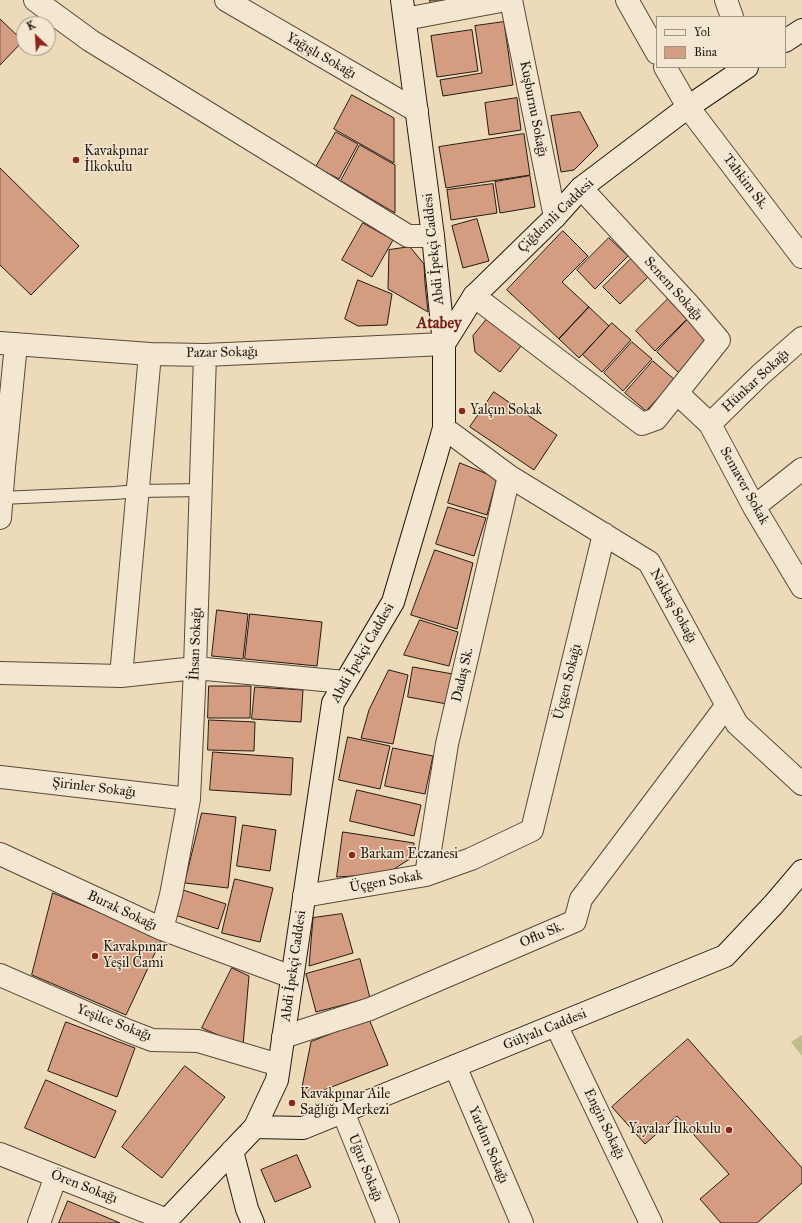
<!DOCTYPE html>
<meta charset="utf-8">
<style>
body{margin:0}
#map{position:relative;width:802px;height:1223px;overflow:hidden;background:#eddab8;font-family:"IM FELL Great Primer",serif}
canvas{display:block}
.legend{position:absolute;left:656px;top:16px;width:130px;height:52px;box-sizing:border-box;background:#f3e7d1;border:1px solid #a09585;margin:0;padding:5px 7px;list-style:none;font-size:12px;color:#241a13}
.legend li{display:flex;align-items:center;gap:8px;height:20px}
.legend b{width:20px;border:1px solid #a09585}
.north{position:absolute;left:16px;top:16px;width:40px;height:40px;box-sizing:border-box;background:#f3e7d1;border:1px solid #a09585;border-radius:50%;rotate:335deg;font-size:11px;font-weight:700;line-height:16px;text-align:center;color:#241a13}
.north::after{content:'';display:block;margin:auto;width:14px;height:18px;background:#8f2418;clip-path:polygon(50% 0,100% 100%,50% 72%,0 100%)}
</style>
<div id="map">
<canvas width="802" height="1223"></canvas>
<ul class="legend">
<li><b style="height:5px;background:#f3e7d1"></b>Yol</li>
<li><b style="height:11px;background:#d49d82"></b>Bina</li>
</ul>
<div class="north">K</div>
</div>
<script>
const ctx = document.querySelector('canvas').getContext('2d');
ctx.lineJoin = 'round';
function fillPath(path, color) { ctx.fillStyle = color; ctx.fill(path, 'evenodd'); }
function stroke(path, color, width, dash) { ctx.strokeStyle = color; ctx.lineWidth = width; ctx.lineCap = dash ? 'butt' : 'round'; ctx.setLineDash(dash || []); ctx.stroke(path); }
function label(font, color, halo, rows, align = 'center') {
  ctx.font = font + ' "IM FELL Great Primer",serif'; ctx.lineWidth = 3; ctx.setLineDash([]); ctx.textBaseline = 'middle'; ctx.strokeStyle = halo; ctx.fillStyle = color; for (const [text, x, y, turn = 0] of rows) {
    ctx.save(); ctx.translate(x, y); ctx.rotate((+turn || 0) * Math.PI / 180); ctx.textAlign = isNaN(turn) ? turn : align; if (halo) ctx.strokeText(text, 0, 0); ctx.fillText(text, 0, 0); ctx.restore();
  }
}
fillPath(new Path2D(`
 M802,1035V1056L791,1042Z`), '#bebe8a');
const building = new Path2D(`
 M430,0H462L431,6Z
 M0,19L23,41L0,65Z
 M504,22L513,85L443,96L440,80L482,73L475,26Z
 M472,30L478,71L437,77L431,36Z
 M352,95L394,118V163L334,129Z
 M517,98L521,130L489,135L485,103Z
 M580,112L598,146L574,170L561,172L551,116Z
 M336,132L358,144L339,179L316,167Z
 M524,134L530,175L446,188L439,147Z
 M360,145L395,165V213L341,181Z
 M0,168L79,246L31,295L0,265Z
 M530,176L535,207L500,213L495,182Z
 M493,184L497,213L451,220L447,190Z
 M477,219L489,261L463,268L452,226Z
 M363,223L393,240L372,277L342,260Z
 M563,231L588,256L562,282L589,307L559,339L507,290Z
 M609,238L628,256L595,289L577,270Z
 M410,247L424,264L425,283L428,312L388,289L389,250Z
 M632,258L649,276L620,304L603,287Z
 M358,280L392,294L387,325L358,326L345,319Z
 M668,299L687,319L655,351L636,331Z
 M589,307L609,326L579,358L559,339Z
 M689,318L712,340L680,374L657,352Z
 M487,319L521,346L500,372L475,352L473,336Z
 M612,323L631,340L602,372L583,355Z
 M632,342L652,359L623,391L604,373Z
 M653,361L675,380L646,411L625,393Z
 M494,392L557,435L534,470L470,427Z
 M460,463L497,478L487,515L448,503Z
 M448,507L486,518L474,556L436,544Z
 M435,550L473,563L457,629L411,615Z
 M217,610L248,614L243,659L212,656Z
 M250,614L322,622L317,666L245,659Z
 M420,620L458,632L449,666L404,655Z
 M413,667L453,674L447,704L408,697Z
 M389,670L408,675L393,744L361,738L369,710Z
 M209,686H251L250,718H208Z
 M255,687L303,690L301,722L252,719Z
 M209,720L255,722L254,751L208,750Z
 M348,737L390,746L380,789L339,780Z
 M393,748L433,756L425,794L385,786Z
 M213,752L293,758L291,795L210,790Z
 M357,790L421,805L414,836L350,821Z
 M202,813L236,817L228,888L185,883Z
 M243,825L276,830L270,871L237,866Z
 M343,832L414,843L413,857L386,874L337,877Z
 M235,879L273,888L260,942L222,933Z
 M183,890L226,904L218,929L175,915Z
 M53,893L162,938L126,1015L32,975Z
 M342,914L353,953L309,966L313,918Z
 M360,959L370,998L316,1012L306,974Z
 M232,968L249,976L243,1046L202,1028Z
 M369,1019L388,1065L306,1097L302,1087L311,1042Z
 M66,1022L135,1048L117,1097L48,1071Z
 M688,1039L802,1168V1183L757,1223H721L700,1199L729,1174L677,1116L645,1144L612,1107Z
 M185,1066L225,1097L162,1178L122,1147Z
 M46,1080L116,1111L95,1158L25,1128Z
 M297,1155L311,1187L275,1202L261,1170Z
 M68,1201L120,1223H59Z`);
fillPath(building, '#d49d82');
stroke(building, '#241a13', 1);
const lane = new Path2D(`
 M1,498L114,493L138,491L201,490`);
const street = new Path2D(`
 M35,0L91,41L408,236H433
 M226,0L417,111
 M511,0L555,217
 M627,0L657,53
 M726,0L732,17
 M405,19L506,0
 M665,67L688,107L802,257
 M474,296L642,424L656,419L719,340L691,307L581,188
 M0,343L150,354L205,355L444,344
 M677,393L710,424L754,507L802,587
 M710,424L760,375L802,338
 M444,428L509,476L649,562L737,724L802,784
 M754,507L802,469
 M0,518L4,467L16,344
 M0,673L121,676L195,668L345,682
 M121,676L150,354
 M0,777L189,799
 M0,854L162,929L292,977
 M426,875L447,744L509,476
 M304,896L426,875L471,859L532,830L604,534
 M162,929L171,895L189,799L195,668L205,355
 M0,975L126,1030L152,1040L198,1041L279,1065
 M556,1025L651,1223
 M283,1037L370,1009L575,921L581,899L727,705
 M455,1066L522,1223
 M343,1112L388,1223
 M0,1154L167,1220
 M39,1223L56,1176`);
const secondary = new Path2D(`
 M785,41L802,30
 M444,344L474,296L555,217L581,188L688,107L747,67
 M255,1127L303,1128L725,956L774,904L802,871
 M232,1151L247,1209L253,1223
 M164,1223L255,1127L277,1080L333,703L393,602L436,456L444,428V344L433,236L402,0`);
stroke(lane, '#564a3c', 14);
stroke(street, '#564a3c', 24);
stroke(secondary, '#241a13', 24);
stroke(lane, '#f3e7d1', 12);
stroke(street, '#f3e7d1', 22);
stroke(secondary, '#f3e7d1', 22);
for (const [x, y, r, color] of [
 [76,160,4,"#8f2418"],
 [462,411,4,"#8f2418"],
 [352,855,4,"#8f2418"],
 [95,956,4,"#8f2418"],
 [292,1103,4,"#8f2418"],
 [729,1130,4,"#8f2418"]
]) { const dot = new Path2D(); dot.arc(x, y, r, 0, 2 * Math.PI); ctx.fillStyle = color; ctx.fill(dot); stroke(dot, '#f3e7d1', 1.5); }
label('14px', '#241a13', '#f3e7d1', [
 ["Yağışlı Sokağı",321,56,30],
 ["Kuşburnu Sokağı",533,109,79],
 ["Tahkim Sk.",745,182,53],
 ["Çiğdemli Caddesi",556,216,-44],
 ["Abdi İpekçi Caddesi",434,249,-96],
 ["Senem Sokağı",673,289,48],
 ["Pazar Sokağı",222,353,-1],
 ["Hünkar Sokağı",756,381,-43],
 ["Semaver Sokak",744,486,61],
 ["Nakkaş Sokağı",673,606,61],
 ["İhsan Sokağı",196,644,-88],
 ["Abdi İpekçi Caddesi",363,653,-60],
 ["Dadaş Sk.",463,675,-77],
 ["Üçgen Sokağı",568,682,-76],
 ["Şirinler Sokağı",94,788,7],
 ["Üçgen Sokak",386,882,-10],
 ["Burak Sokağı",122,911,25],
 ["Oflu Sk.",542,935,-23],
 ["Abdi İpekçi Caddesi",294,966,-82],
 ["Yeşilce Sokağı",114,1023,21],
 ["Gülyalı Caddesi",545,1030,-22],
 ["Engin Sokağı",604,1124,64],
 ["Yardım Sokağı",488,1145,67],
 ["Uğur Sokağı",365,1168,68],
 ["Ören Sokağı",84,1187,21]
]);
label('14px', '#241a13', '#f3e7d1', [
 ["Kavakpınar",84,152],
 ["İlkokulu",84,168],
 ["Yalçın Sokak",470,411],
 ["Barkam Eczanesi",360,855],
 ["Kavakpınar",103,948],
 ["Yeşil Cami",103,964],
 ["Kavakpınar Aile",300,1095],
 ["Sağlığı Merkezi",300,1111],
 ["Yayalar İlkokulu",721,1130,"right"]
], 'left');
label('bold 16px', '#7a1f14', '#f3e7d1', [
 ["Atabey",439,324]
]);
</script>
